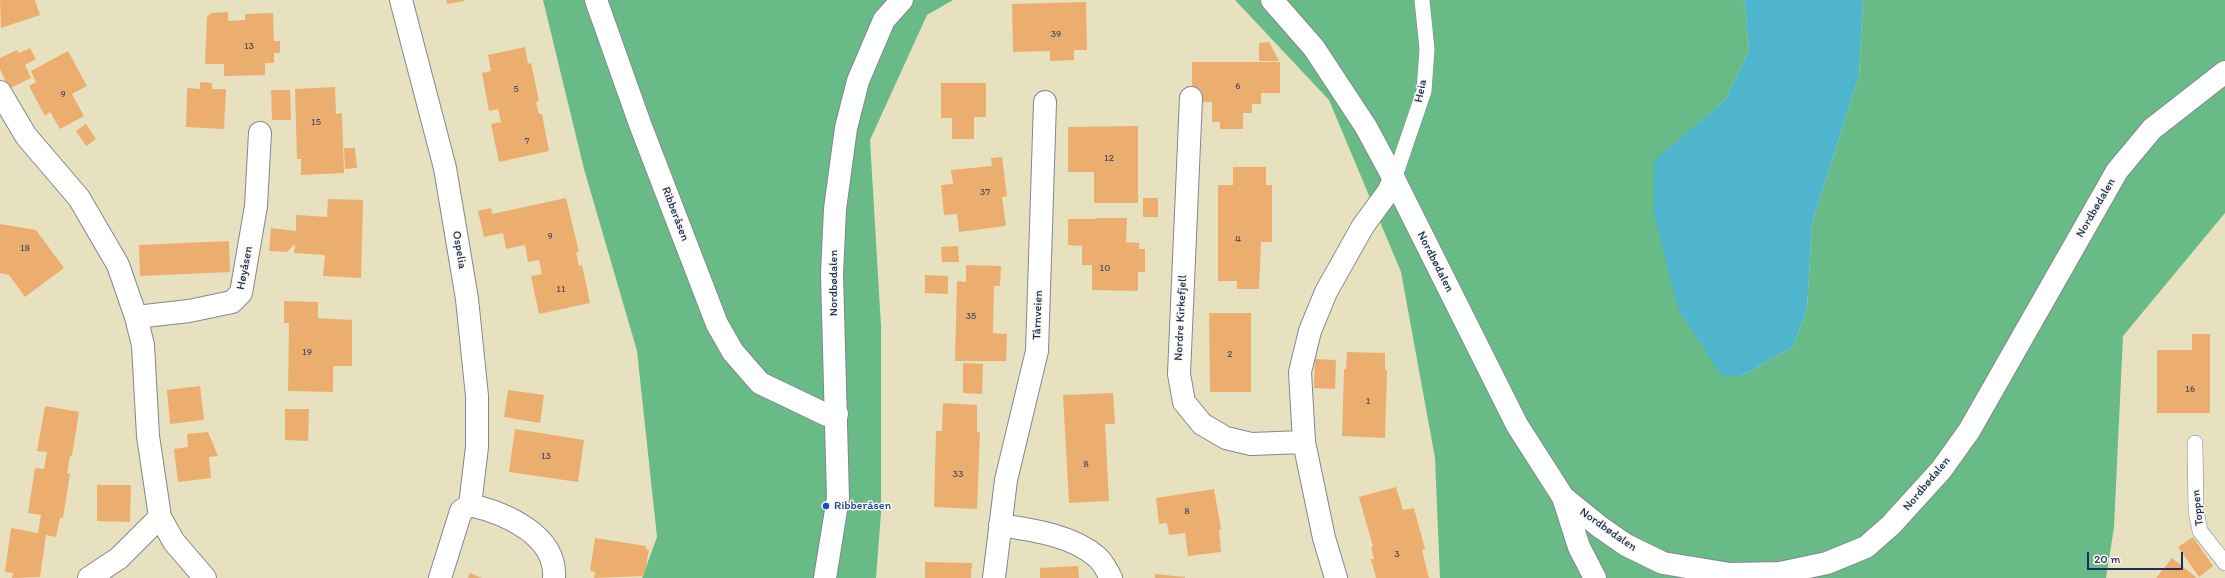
<!DOCTYPE html>
<meta charset="utf-8">
<style>
body{margin:0}
#map{position:relative;width:2225px;height:578px;overflow:hidden;background:#e8e1bf;font-family:Itim,sans-serif}
canvas{display:block}
.scale{position:absolute;left:2087px;top:552px;width:96px;height:18px;box-sizing:border-box;border:2px solid #1b2f5e;border-top:0;padding-left:5px;font-size:12px;line-height:14px;white-space:nowrap;color:#1b2f5e;-webkit-text-stroke:3px #fbf7ec;paint-order:stroke}
</style>
<div id="map">
<canvas width="2225" height="578"></canvas>
<div class="scale">20 m</div>
</div>
<script>
const ctx = document.querySelector('canvas').getContext('2d');
ctx.lineJoin = 'round';
function fillPath(path, color) { ctx.fillStyle = color; ctx.fill(path, 'evenodd'); }
function stroke(path, color, width, dash) { ctx.strokeStyle = color; ctx.lineWidth = width; ctx.lineCap = dash ? 'butt' : 'round'; ctx.setLineDash(dash || []); ctx.stroke(path); }
function label(font, color, halo, rows, align = 'center') {
  ctx.font = font + ' Itim,sans-serif'; ctx.lineWidth = 3; ctx.setLineDash([]); ctx.textBaseline = 'middle'; ctx.strokeStyle = halo; ctx.fillStyle = color; for (const [text, x, y, turn = 0] of rows) {
    ctx.save(); ctx.translate(x, y); ctx.rotate((+turn || 0) * Math.PI / 180); ctx.textAlign = isNaN(turn) ? turn : align; if (halo) ctx.strokeText(text, 0, 0); ctx.fillText(text, 0, 0); ctx.restore();
  }
}
fillPath(new Path2D(`
 M543,0H953L927,15L870,140L881,326V513L876,578H642L657,537L637,351L584,169Z
 M1235,0H1741L1745,3L1749,51L1726,99L1654,162L1741,376L1793,347L1807,309L1812,223L1859,75L1863,0H2225V213L2123,336L2114,527L2106,578H1440L1435,458L1401,272L1329,100Z`), '#68bb87');
fillPath(new Path2D(`
 M1741,0H1863L1859,75L1812,223L1807,309L1793,347L1741,376H1722L1678,309L1654,214V161L1726,99L1749,51L1745,3Z`), '#4fb4ce');
fillPath(new Path2D(`
 M0,0H35L40,15L1,28Z
 M446,0H464V1L447,4Z
 M1086,2L1087,50H1074V60L1050,61V51L1013,52L1012,4Z
 M228,12V21L245,20V14L273,13L274,41H280V53H274V63H265V75L224,76V64H205L207,17L211,13Z
 M1269,42L1279,61H1259V43Z
 M525,47L528,64L531,63L539,101L536,102L539,114H542L549,151L499,162L491,124L501,122L498,109L489,111L482,73L491,71L488,55Z
 M30,48L36,59L25,65L31,78L9,89L0,69V58L17,50L19,53Z
 M68,51L87,86L72,94L84,116L60,129L50,112L45,116L29,86L36,82L31,71Z
 M1192,62H1280V93H1261V104H1252V113H1243V129H1220V122H1212V102H1192Z
 M200,82L212,83V89H226L224,129L186,127L187,88L200,89Z
 M941,83H986V117H974V139H952V118H941Z
 M335,87L336,114L342,113L344,173L301,175V159H297L295,89Z
 M271,90H290L291,120H272Z
 M86,124L96,139L86,146L76,131Z
 M1138,126V203H1094V172H1068V127Z
 M344,148H355L357,168L345,169Z
 M1002,157L1007,196L1002,197L1006,226L959,232L957,214L944,215L941,185L953,184L951,170L992,166L991,158Z
 M1233,167H1266V185H1272V242H1261L1259,289H1237V281H1218V185H1233Z
 M566,198L579,252H576L579,266L582,265L590,303L539,314L531,276L542,274L539,260L528,262L525,245L506,249L503,233L484,237L478,211L491,208L492,214Z
 M1143,198H1158V217H1143Z
 M328,199L363,200L361,278L323,276L325,255L294,253L295,244L287,252L269,251L271,228L296,231V215L327,217Z
 M1096,218H1127L1126,242L1139,243V249H1145V272H1138V291L1092,290V265H1082V246L1068,245V219H1096Z
 M0,224L36,230L64,268L25,297L9,275L0,273Z
 M229,241L230,272L140,276L139,245Z
 M958,246L959,262H942L941,247Z
 M966,265L1001,266L1000,286H994L993,333L1007,334L1006,361H955L957,281L966,282Z
 M925,275L948,276V294L925,293Z
 M284,301L318,302V318L352,320V366H333V392L288,391L289,323H284Z
 M1209,313H1251V392H1210Z
 M2192,334H2210V413H2157V350H2192Z
 M1347,352L1385,353V370H1387L1385,438L1342,436L1344,369H1346Z
 M1315,359L1336,360L1335,389L1314,388Z
 M963,363L983,364L982,394L963,393Z
 M200,386L204,420L170,424L167,390Z
 M508,390L544,395L540,423L504,417Z
 M1113,393L1115,424H1105L1109,501L1069,503L1063,395Z
 M943,403L977,405V432H980L977,509L934,507L936,431H942Z
 M45,406L79,412L72,456H70L67,473L70,474L63,518H60L56,537L46,535L40,577L12,578L13,573L5,572L11,528L38,533L41,515L28,513L35,468L44,469L47,452L37,451Z
 M285,409H309L308,441L285,440Z
 M515,429L584,440L578,482L509,472Z
 M208,432L218,456L209,457L211,478L178,482L174,449L188,447L187,434Z
 M97,485H131L130,522L97,521Z
 M1396,487L1403,510L1414,508L1425,549L1422,550L1429,578H1376L1371,559H1374L1371,547H1373L1359,497Z
 M1214,489L1221,529L1219,530L1221,552L1188,556L1185,533L1169,535L1167,523L1159,524L1156,498Z
 M2193,537L2213,566L2199,577L2178,547Z
 M595,538L646,546V549L649,550L644,576L594,578L595,572L590,571Z
 M2172,558L2197,578H2156Z
 M925,562L972,563L971,578H925Z
 M1078,566L1079,578H1040V568Z
 M470,573L482,578H468Z
 M1155,574L1185,577V578H1155Z`), '#ecae6e');
const service = new Path2D(`
 M1394,179L1424,91L1427,49L1422,0
 M2195,443L2196,511L2200,531L2225,563`);
const minor = new Path2D(`
 M401,0L445,168L467,299L477,396V447L470,505L461,511L440,578
 M596,0L640,124L717,324L733,352L760,383L827,415L837,414
 M0,92L26,136L79,198L118,265L136,317L143,345L148,436L160,517L119,558L89,578
 M1191,98L1179,374L1184,402L1202,424L1226,438L1251,444L1304,442
 M136,317L189,311L232,302L241,293L256,206L260,133
 M1563,497L1579,547L1595,578
 M470,505C505,513 557,535 554,578
 M160,517L174,542L205,578
 M1000,525C1032,530 1072,535 1097,557C1103,562 1107,571 1111,578
 M994,578L1006,480L1037,351L1045,102
 M1336,578L1324,538L1304,442L1300,372L1310,331L1326,292L1363,226L1388,192L1394,179`);
const tertiary = new Path2D(`
 M1272,0L1314,48L1366,127L1394,179L1517,425L1563,497L1600,527L1626,545L1663,563L1730,574L1780,573L1827,563L1866,547L1891,525L1941,470L1969,431L2117,171L2152,129L2225,72
 M825,578L838,498L832,274L835,209L846,128L858,81L884,20L902,0`);
stroke(service, '#82888e', 16);
stroke(minor, '#82888e', 24);
stroke(tertiary, '#82888e', 24);
stroke(service, '#fff', 15);
stroke(minor, '#fff', 22);
stroke(tertiary, '#fff', 22);
for (const [x, y, r, color] of [
 [826,506,4,"#1a4fb4"]
]) { const dot = new Path2D(); dot.arc(x, y, r, 0, 2 * Math.PI); ctx.fillStyle = color; ctx.fill(dot); stroke(dot, '#fbf7ec', 1.5); }
label('10px', '#4f4f62', null, [
 ["39",1056,34],
 ["13",249,46],
 ["6",1238,86],
 ["5",516,89],
 ["9",63,94],
 ["15",316,122],
 ["7",527,141],
 ["12",1109,158],
 ["37",985,192],
 ["9",550,236],
 ["4",1238,239],
 ["18",25,248],
 ["10",1105,268],
 ["11",561,289],
 ["35",971,316],
 ["19",307,352],
 ["2",1230,354],
 ["16",2190,389],
 ["1",1368,401],
 ["13",546,456],
 ["8",1086,464],
 ["33",958,474],
 ["8",1187,511],
 ["3",1397,554]
]);
label('12px', '#1b2f5e', '#fbf7ec', [
 ["Heia",1421,91,-78],
 ["Nordbødalen",2096,208,-60],
 ["Ribberåsen",675,214,69],
 ["Ospelia",459,250,80],
 ["Nordbødalen",1435,262,63],
 ["Høyåsen",245,268,-79],
 ["Nordbødalen",834,283,-90],
 ["Tårnveien",1038,315,-88],
 ["Nordre Kirkefjell",1181,318,-87],
 ["Nordbødalen",1927,484,-50],
 ["Toppen",2198,508,-96],
 ["Nordbødalen",1608,530,35]
]);
label('12px', '#164399', '#fbf7ec', [
 ["Ribberåsen",834,506]
], 'left');
</script>
